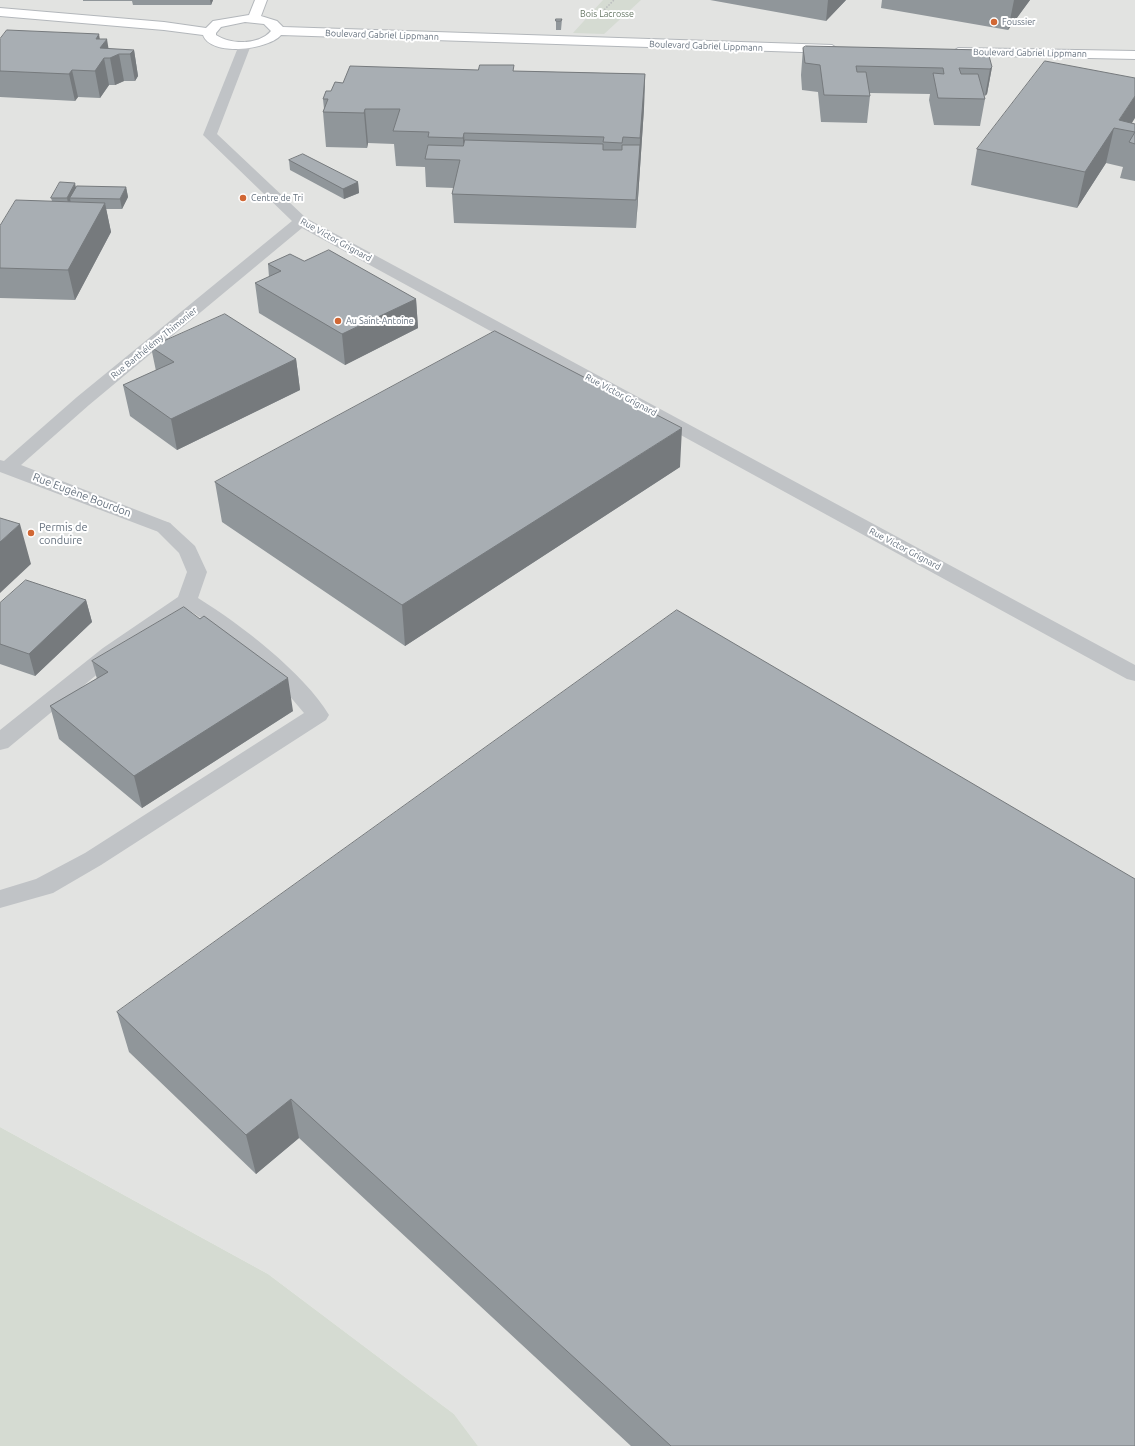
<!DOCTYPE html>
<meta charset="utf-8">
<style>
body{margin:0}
canvas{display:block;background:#f4f4f1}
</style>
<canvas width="1135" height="1446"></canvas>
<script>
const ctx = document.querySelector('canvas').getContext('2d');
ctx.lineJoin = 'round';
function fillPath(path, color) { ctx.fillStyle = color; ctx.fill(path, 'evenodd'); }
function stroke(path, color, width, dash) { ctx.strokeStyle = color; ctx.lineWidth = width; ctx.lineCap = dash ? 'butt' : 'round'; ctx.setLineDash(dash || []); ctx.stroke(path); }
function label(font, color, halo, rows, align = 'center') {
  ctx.font = font + ' Ubuntu,sans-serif'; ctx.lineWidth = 4; ctx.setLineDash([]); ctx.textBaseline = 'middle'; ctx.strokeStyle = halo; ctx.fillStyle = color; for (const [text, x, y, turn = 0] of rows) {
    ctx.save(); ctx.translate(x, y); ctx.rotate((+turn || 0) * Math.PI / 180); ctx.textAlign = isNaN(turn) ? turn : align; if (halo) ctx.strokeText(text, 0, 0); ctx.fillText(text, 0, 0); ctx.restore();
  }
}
fillPath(new Path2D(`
 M0,0H1135V1446H478L454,1414L268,1274L0,1127Z`), '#e2e3e1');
fillPath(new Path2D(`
 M603,0H641L604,34L573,33Z
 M0,1127L268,1274L454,1414L478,1446H0Z`), '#d5dbd2');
const secondary = new Path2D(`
 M255,0H267L261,16L277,21L283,27L832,45L838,49L832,53L281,35C268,50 211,57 203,35L164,30L0,16V8L164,22L206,28L213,21L249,15ZM245,22L264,24L271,31C259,45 231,45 216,35V33L221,27Z
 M958,48L1135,51V59L953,55L952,52Z`);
stroke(secondary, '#b3b7bb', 2);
stroke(new Path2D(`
 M600,14L614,0`), '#babcbe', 1.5, [1.5, 1.5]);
fillPath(new Path2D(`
 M163,521L170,523L195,546L207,572L198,598C240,624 304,673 329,715L326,720L101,865L53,893L0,908V890L36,879L85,853L304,713L277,681L210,624L187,609L117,658L8,748L0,750V730L103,648L178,597L187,572L179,553L153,527L156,523Z`), '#c0c3c6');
fillPath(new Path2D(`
 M245,41L251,45L217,134L306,218L1135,665V681L1127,679L302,228L89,405L21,465L170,523L173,527L170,531L163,533L156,531L0,472V460L4,461L77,397L292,221L203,135L239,45Z`), '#c0c3c6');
fillPath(secondary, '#fff');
fillPath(new Path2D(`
 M83,0H213L211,5H133L132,1H83Z
 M710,0H846L826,21Z
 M882,0H1030L1008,30L881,8Z
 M556,19H562L561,30H556Z
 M0,39H100L109,49L134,50L138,76L135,81H124L115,85H109L100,98L78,97L75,101L0,97Z
 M803,48L992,67L987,94L984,96L985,99L980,126L934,125L929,100L930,94L870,93V96L867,123L821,122L818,92L802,90L801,75Z
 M514,71L645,74L644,108L636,228L454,223L452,194L454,188L426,187L425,167L396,166L394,144L368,143L367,148L326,147L323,112L324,109L323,99L331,91L343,83Z
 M1132,123L1135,124V181L1120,178L1123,167L1106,163L1077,208L971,185L977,149Z
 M289,160L358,182L359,193L344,199L290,170Z
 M76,187H126L128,197L122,209H106L111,232L75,300L0,298V226L52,201L51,198Z
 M304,261L416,299L418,328L345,365L259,313L255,283L269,277L268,264Z
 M151,347L296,359L300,390L177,450L130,416L123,385L156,371Z
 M680,467L405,646L222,522L215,482Z
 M86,600L92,622L35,676L0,664V603Z
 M92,661L293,711L142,808L59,739L50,706L97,679Z
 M117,1012L1135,1446H631L299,1138L256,1174L129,1052Z`), '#90969a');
fillPath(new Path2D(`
 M210,0H213L211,5Z
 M828,0H846L826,21Z
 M1014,0H1030L1008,30Z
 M99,34L101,46L107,39L110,58L119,54L124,81L115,85L110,58H104L109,85L100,98L95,71L96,39Z
 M134,50L138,76L135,81L130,54Z
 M992,67L987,94L985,96L990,69Z
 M72,70L78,97L75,101L69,74Z
 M645,74L644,108L636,228L640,138Z
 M1135,96V118L1127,131L1119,120Z
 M365,109L368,143L367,148L364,113Z
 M1114,128L1106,163L1077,208L1085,172Z
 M464,133L466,168L464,174L463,138Z
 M358,182L359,193L344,199L343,189Z
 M75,183L77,193L70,198L71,204L69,208L67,198Z
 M126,187L128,197L122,209L120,199Z
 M105,203L111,232L75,300L68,270Z
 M416,299L418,328L345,365L342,334Z
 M296,359L300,390L177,450L171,419Z
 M682,428L680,467L405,646L402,605Z
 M20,524L31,564L0,593V542Z
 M86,600L92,622L35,676L29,654Z
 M288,678L293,711L142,808L134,776Z
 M291,1099L299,1138L256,1174L246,1135Z`), '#767a7d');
const building = new Path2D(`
 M556,19H562L561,21H556Z
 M7,30L99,34L96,39H107L100,48L134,50L130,54H119L110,58H104L95,71L72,70L69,74L0,71V39Z
 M806,46L984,50L988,52L992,67L990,69L959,68L961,74H978L985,99L938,98L933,73L944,74L943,68L856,66L857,72H866L870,96L824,95L820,65L805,63L803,48Z
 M1045,61L1135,78V96L1119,120L1135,124V144L1129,142L1135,132L1114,128L1085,172L977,149Z
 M480,65H514L513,71L645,74L640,138L623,137L622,143L603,142L604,137L464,133L463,138L428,137L429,132L393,131L400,109H365L364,113L323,112L328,99H323L326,91H331L335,82L343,83L350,66L478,70Z
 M465,140L603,144V150H622V145H640L636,200L452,194L460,160L425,159L428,145L463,146Z
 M303,154L358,182L343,189L289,160Z
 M60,182L75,183L67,198H51Z
 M77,186L126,187L120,199L70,198Z
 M16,200L105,203L68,270L0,268V226Z
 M329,250L416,299L342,334L255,283L281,271L268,264L290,254L304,261Z
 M225,314L296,359L171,419L123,385L174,362L151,347Z
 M495,331L682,428L402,605L215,482Z
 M0,518L20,524L0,542Z
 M26,580L86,600L29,654L0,644V603Z
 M184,607L200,619L204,616L288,678L134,776L50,706L108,672L92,661Z
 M677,610L1135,879V1446H671L291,1099L246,1135L117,1012Z`);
fillPath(building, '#a8aeb3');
stroke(building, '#767a7d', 1);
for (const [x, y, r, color] of [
 [994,22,4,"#d16734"],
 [243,198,4,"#d16734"],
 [338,321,4,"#d16734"],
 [31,533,4,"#d16734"]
]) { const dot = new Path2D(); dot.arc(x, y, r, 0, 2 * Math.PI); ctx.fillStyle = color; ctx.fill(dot); stroke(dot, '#fff', 1.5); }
label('9px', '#667764', '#fff', [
 ["Bois Lacrosse",607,14]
]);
label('9px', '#66727f', '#fff', [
 ["Foussier",1002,22],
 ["Centre de Tri",251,198],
 ["Au Saint-Antoine",346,321]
], 'left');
label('9px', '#66727f', '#fff', [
 ["Boulevard Gabriel Lippmann",382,35,2],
 ["Boulevard Gabriel Lippmann",706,46,2],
 ["Boulevard Gabriel Lippmann",1030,53,1],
 ["Rue Victor Grignard",336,240,29],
 ["Rue Barthélémy Thimonier",154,343,-39],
 ["Rue Victor Grignard",621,395,28],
 ["Rue Victor Grignard",905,549,28]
]);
label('11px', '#66727f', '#fff', [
 ["Rue Eugène Bourdon",82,495,21]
]);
label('11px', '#66727f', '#fff', [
 ["Permis de",39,527],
 ["conduire",39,540]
], 'left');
</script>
